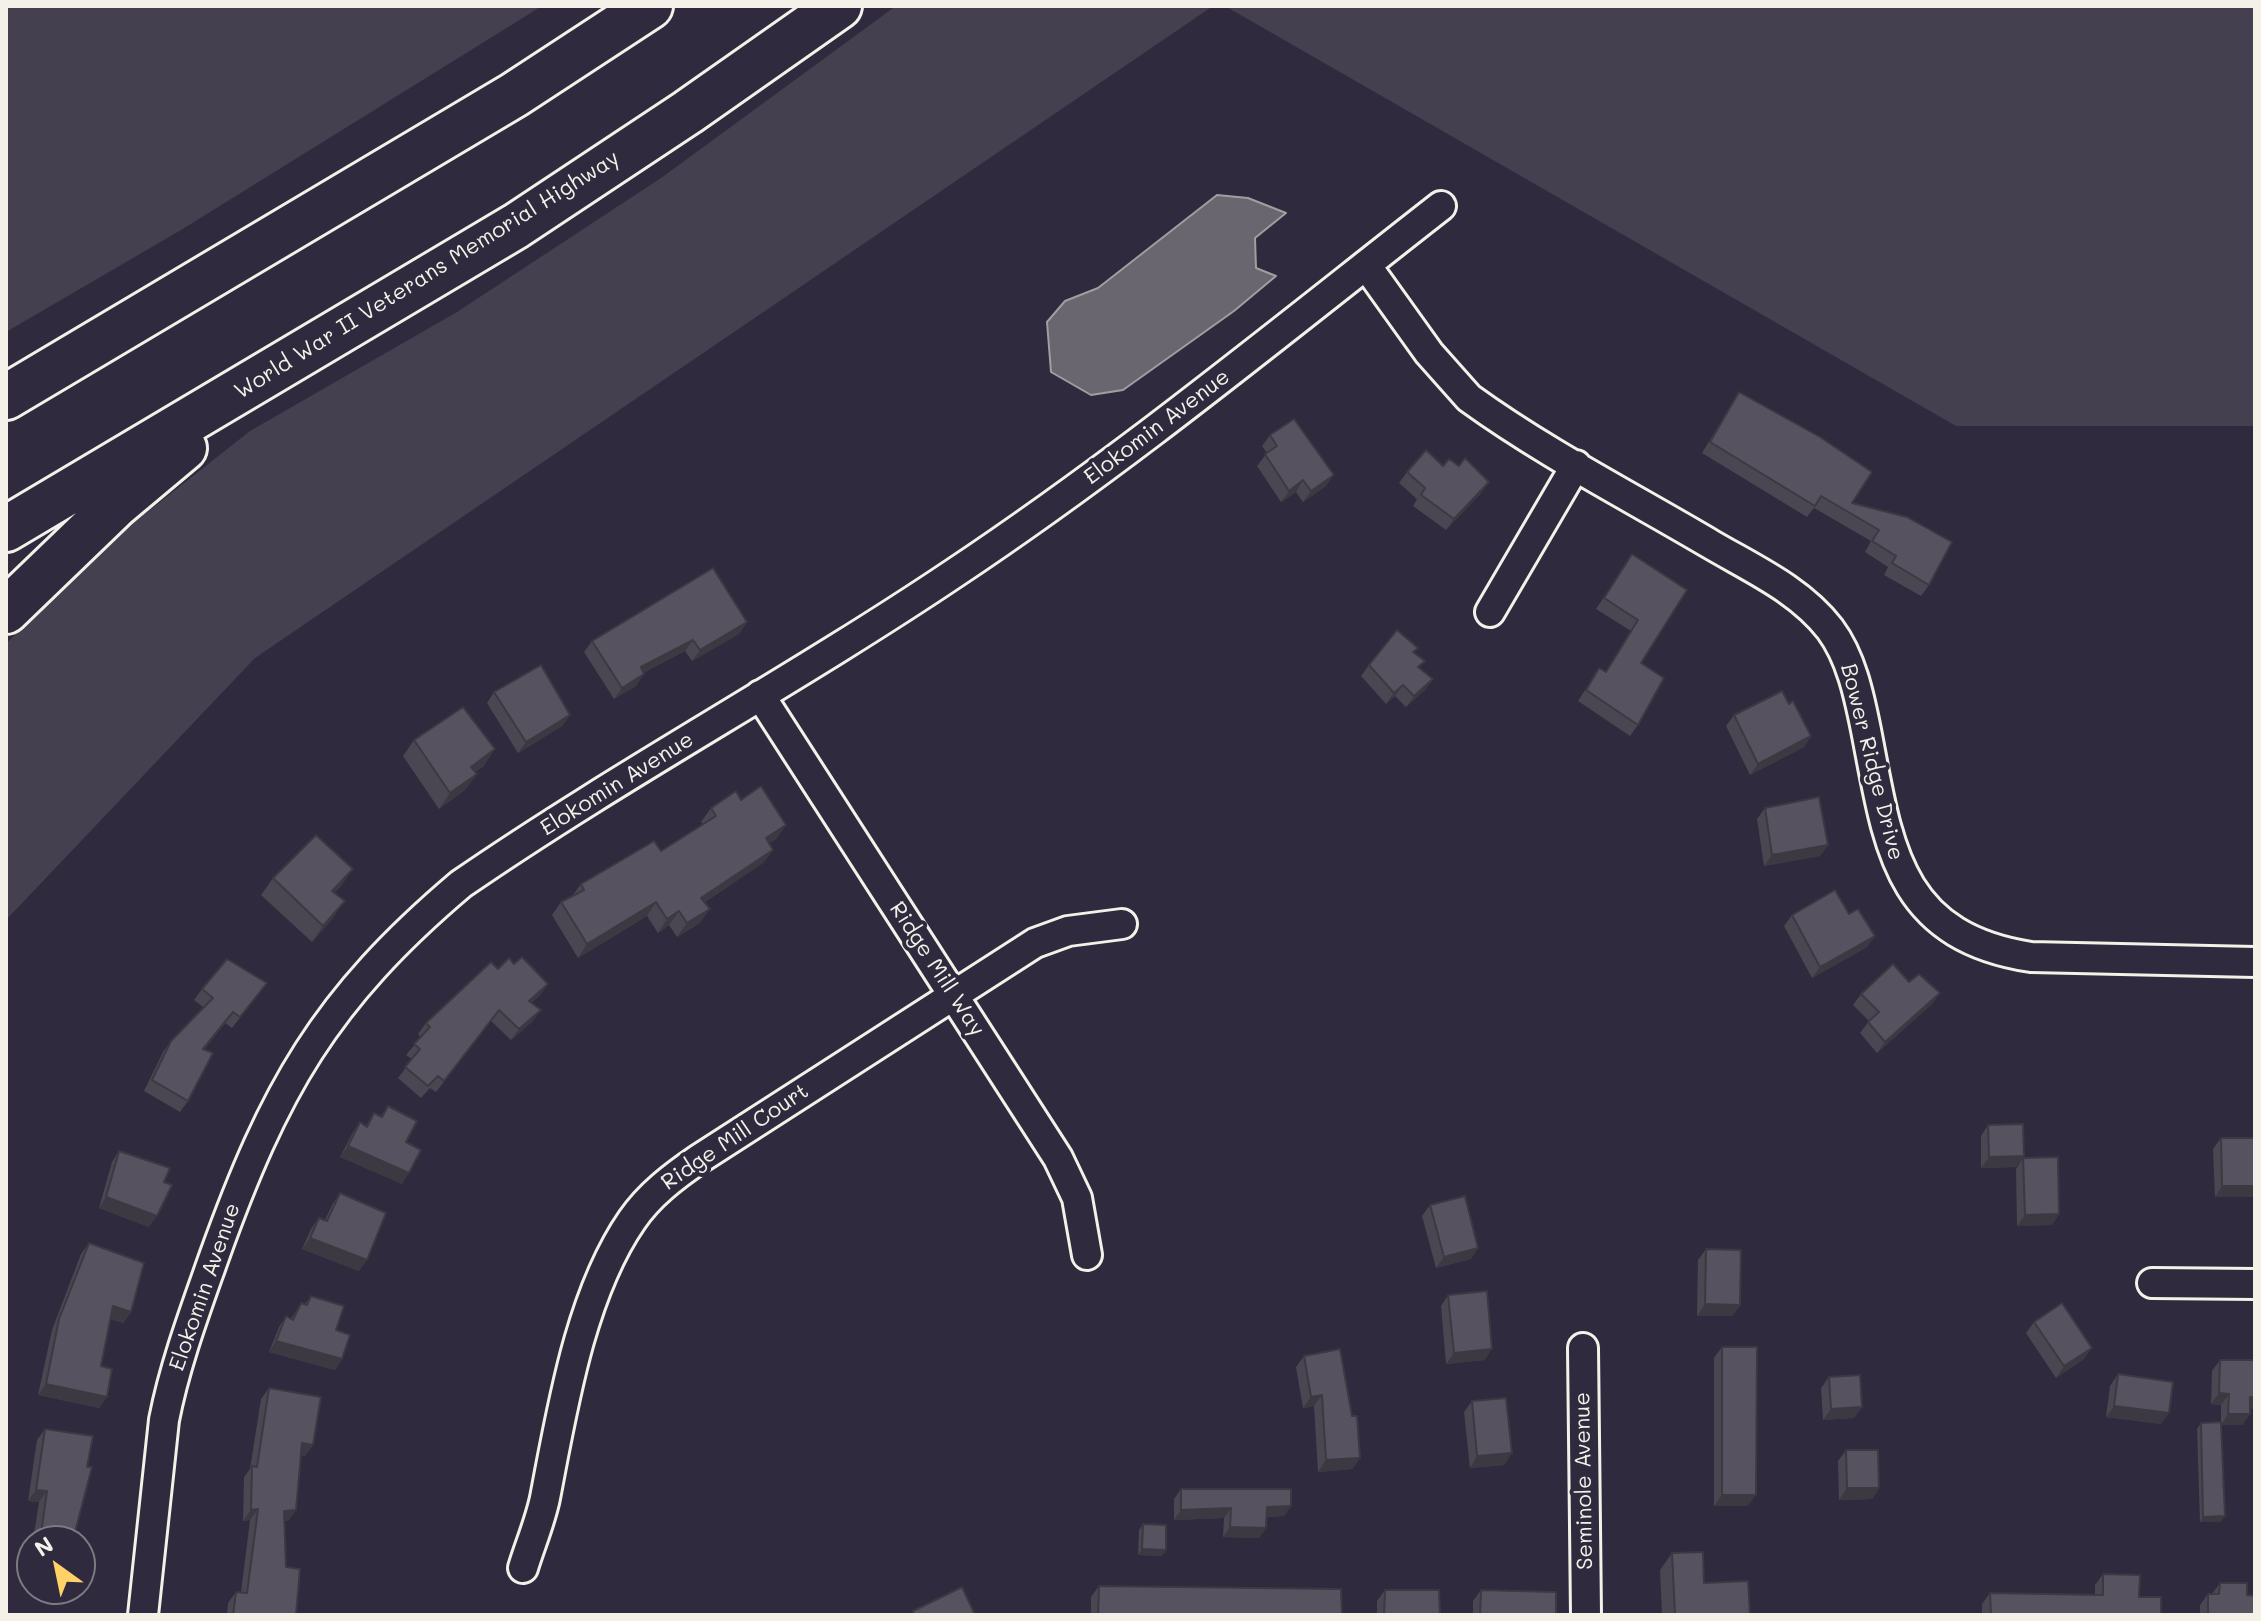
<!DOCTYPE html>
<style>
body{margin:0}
#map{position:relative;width:2261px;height:1621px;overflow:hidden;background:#2f2a3d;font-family:Mali,sans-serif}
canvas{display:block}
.frame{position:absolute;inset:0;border:8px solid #f4f1e8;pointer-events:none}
.north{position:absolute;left:16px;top:1525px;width:80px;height:80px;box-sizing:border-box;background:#2f2a3d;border:2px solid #7e7a81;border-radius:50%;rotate:327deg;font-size:22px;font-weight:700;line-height:32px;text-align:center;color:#f4f1e8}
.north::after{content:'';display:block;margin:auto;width:28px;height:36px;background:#ffd166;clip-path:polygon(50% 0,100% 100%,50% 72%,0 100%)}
</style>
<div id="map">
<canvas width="2261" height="1621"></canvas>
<div class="frame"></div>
<div class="north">N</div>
</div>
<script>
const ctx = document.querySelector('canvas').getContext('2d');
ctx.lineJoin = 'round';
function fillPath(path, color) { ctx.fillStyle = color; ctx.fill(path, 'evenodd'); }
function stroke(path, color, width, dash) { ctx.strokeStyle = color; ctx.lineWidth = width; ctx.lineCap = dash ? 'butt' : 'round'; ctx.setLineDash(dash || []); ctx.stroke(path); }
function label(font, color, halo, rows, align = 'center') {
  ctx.font = font + ' Mali,sans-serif'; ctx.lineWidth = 8; ctx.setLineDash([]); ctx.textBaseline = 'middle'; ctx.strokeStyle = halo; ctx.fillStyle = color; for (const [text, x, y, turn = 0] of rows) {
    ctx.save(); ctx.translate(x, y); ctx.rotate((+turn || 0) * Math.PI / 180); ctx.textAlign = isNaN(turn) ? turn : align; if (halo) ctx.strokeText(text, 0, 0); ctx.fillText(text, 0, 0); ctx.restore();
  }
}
fillPath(new Path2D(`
 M6,6H542L181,230L6,332Z
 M896,6H1213L255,658L6,920V644L84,562L250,431L457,312L661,178Z
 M1225,6H2255V426H1956Z`), '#454050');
const water = new Path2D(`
 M1217,195L1248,198L1286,213L1255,238L1256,268L1276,276L1234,311L1123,390L1091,395L1051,372L1047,322L1065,301L1098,288Z`);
fillPath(water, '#6a6670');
stroke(water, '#a19ea0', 2);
const street = new Path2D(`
 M1366,265L1429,353L1469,398C1545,453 1631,497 1712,545C1753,569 1800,590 1830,629C1851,657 1859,695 1866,730C1888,843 1895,936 2031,957L2255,962
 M1490,612L1576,465
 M760,695L1058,1158L1077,1198L1087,1255
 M2152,1283L2255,1284
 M1583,1348L1586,1615
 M523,1568C530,1545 540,1522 545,1498C562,1410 580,1295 632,1220C649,1195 674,1176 699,1159L1035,943L1068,931L1122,924
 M143,1615L164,1420C175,1364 195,1311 214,1257C274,1090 324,1000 461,884C621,774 792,682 953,574C1123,461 1281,331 1441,206`);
const highway = new Path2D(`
 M6,397L514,95L650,6
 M6,529L516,226L688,112L839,6
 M6,611L116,505L184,448`);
stroke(street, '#f4f1e8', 34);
stroke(highway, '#f4f1e8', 50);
stroke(street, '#2f2a3d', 28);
stroke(highway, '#2f2a3d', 44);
fillPath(new Path2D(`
 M1739,392L1852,503L1907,517L1929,585L1921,596L1884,575L1888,567L1865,552L1871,541L1814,508L1807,517L1702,453Z
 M1270,435L1326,486L1303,502L1296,492L1281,502L1257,466L1267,453L1262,446Z
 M1443,466H1459L1489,482L1481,493L1446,530L1413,506L1417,499L1399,483L1407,472Z
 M1632,554L1641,663L1638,725L1630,736L1578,701L1599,668L1606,671L1631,631L1596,609Z
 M747,622L739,634L692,661L685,651L643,673L636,686L614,699L584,652L592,641Z
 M1414,653L1420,668L1433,679L1425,690L1406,707L1395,696L1386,704L1361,676L1369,665Z
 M494,692L570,715L562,726L518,753L487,703Z
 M1789,704L1811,736L1804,747L1750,775L1726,726L1734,715Z
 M414,740L484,766L475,772L477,774L465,790L439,809L403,756Z
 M741,800L786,825L776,839L769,843L773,850L763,863L705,902L700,923L677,937L669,925L658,933L647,916L578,958L552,915L561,902L572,896L581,884L661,851L703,824L701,822L711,808Z
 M1765,808L1828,845L1820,856L1764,866L1757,819Z
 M273,878L342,885L334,893L333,918L312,942L261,895Z
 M1849,914L1875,936L1867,947L1812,978L1784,926L1792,915Z
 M514,964L548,984L540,995L531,1003L533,1021L511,1040L491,1021L436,1092L430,1088L421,1098L398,1078L412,1059L406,1055L421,1037L418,1034L426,1023L498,969Z
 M267,983L232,1028L225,1023L204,1050L188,1101L180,1112L144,1091L163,1052L171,1041L203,1007L194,1000L202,989Z
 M1940,993L1932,1004L1877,1053L1860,1033L1869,1021L1853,1005L1861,994Z
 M388,1106L406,1142L402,1184L340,1157L352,1134L360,1122L366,1126L374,1113L381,1116Z
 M1988,1125L2024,1156L2016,1167L1981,1168V1136Z
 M2221,1138L2255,1197H2215L2213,1149Z
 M119,1151L164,1182L149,1227L99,1208L112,1162Z
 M2023,1158L2059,1214L2052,1225L2017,1226L2016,1169Z
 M340,1193L359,1271L302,1249L311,1229L319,1218L325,1220L332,1205Z
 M1430,1205L1471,1259L1436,1268L1422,1216Z
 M89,1243L131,1312L123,1323L110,1319L101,1366L107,1397L99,1408L38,1395L52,1330L81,1254Z
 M1706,1249L1740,1305L1732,1316H1697L1698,1260Z
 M1448,1295L1485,1360L1446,1364L1441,1306Z
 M311,1296L336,1330L342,1359L335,1370L269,1352L279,1327L286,1316L291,1319L301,1303L305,1304Z
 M2034,1322L2084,1359L2056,1378L2026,1333Z
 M1722,1347L1748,1506H1714V1358Z
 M1304,1356L1360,1458L1352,1469L1318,1472L1314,1406L1303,1408L1296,1367Z
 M2220,1360H2255V1409H2250V1414L2242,1425H2221V1522H2200L2197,1429L2201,1423L2221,1422V1405L2211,1404L2212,1371Z
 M2118,1374L2161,1424L2106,1417L2110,1386Z
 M1829,1377L1862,1407L1854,1418L1823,1420L1821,1388Z
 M269,1388L313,1445L305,1456L300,1455L296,1510L288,1521H284L286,1567L296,1615H227L228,1603L236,1592H241L250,1520L243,1521L244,1477L250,1469L261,1399Z
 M1472,1401L1512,1453L1504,1465L1470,1468L1464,1412Z
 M45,1429L74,1536L78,1541H33L39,1502L28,1501L37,1440Z
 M1846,1450L1879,1488L1872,1499L1839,1500L1838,1461Z
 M1181,1489L1291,1506L1284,1516L1266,1517V1528L1259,1538L1223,1537L1224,1518L1174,1520V1499Z
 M1143,1524L1162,1556L1138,1555L1139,1530Z
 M32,1551V1588H27Z
 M1672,1553L1704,1583L1750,1615H1662L1660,1570Z
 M2103,1574L2139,1597L2161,1615H1982V1604L1990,1593L2095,1594V1585Z
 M2220,1583L2247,1595L2255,1615H2200V1605L2208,1594H2212Z
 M1099,1586L1342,1615H1091V1597Z
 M1385,1590L1440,1615H1377V1601Z
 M1481,1590L1556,1615H1473V1601Z`), '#4a4752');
fillPath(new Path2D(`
 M1334,475L1326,486L1303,502L1311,491Z
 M1303,480L1296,492L1281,502L1289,491Z
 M1489,482L1481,493L1446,530L1454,519Z
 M747,622L739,634L692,661L700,650Z
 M693,640L685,651L633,678L641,667Z
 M644,674L636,686L614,699L622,688Z
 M1433,679L1425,690L1406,707L1414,696Z
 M1403,685L1395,696L1386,704L1394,693Z
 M570,715L562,726L518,753L526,742Z
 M1811,736L1804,747L1750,775L1758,764Z
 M495,749L484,766L459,783L471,767Z
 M477,774L465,790L439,809L450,793Z
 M786,825L776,839L756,852L766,838Z
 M1828,845L1820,856L1764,866L1772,855Z
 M773,850L763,863L691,911L701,898Z
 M353,869L342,885L320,907L332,891Z
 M345,901L333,918L312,942L323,926Z
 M656,902L647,916L578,958L587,944Z
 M710,909L700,923L677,937L687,923Z
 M679,911L669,925L658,933L667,919Z
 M1875,936L1867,947L1812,978L1820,967Z
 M548,984L540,995L521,1012L529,1001Z
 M1940,993L1932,1004L1877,1053L1885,1042Z
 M541,1010L533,1021L511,1040L519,1029Z
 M348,1146L409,1173L402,1184L340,1157Z
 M2024,1156L2016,1167L1981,1168L1989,1157Z
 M2222,1186H2255V1197H2215Z
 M106,1197L157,1216L149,1227L99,1208Z
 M2059,1214L2052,1225L2017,1226L2025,1215Z
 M310,1238L367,1260L359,1271L302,1249Z
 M1478,1248L1471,1259L1436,1268L1444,1257Z
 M1705,1304L1740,1305L1732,1316H1697Z
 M113,1306L131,1312L123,1323L105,1317Z
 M276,1341L342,1359L335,1370L269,1352Z
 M2092,1348L2084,1359L2056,1378L2064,1366Z
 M1492,1349L1485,1360L1446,1364L1454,1353Z
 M46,1384L107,1397L99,1408L38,1395Z
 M2219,1393L2229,1394L2221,1405L2211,1404Z
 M1322,1395L1314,1406L1303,1408L1311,1397Z
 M2250,1397L2255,1398V1409H2242Z
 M2114,1406L2169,1413L2161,1424L2106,1417Z
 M1862,1407L1854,1418L1823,1420L1831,1409Z
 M2228,1414H2250L2242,1425H2221Z
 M302,1443L313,1445L305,1456L294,1454Z
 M1512,1453L1504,1465L1470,1468L1477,1456Z
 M1360,1458L1352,1469L1318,1472L1326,1460Z
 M1847,1488H1879L1872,1499L1839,1500Z
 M36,1490L47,1491L39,1502L28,1501Z
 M1722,1495H1756L1748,1506H1714Z
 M1291,1506L1284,1516L1260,1517L1267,1507Z
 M1231,1508L1224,1518L1174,1520L1181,1510Z
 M258,1509L250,1520L243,1521L251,1510Z
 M296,1510L288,1521L276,1522L284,1511Z
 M2225,1516L2221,1522H2200L2203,1517Z
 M1230,1527L1266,1528L1259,1538L1223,1537Z
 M1142,1549L1166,1550L1162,1556L1138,1555Z
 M32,1580V1588H27Z
 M43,1589H67L65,1591Z`), '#3c3942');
const building = new Path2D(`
 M1739,392L1820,437L1872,472L1852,503L1907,517L1952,542L1929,585L1892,563L1896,556L1872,541L1879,530L1821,496L1815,506L1710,442Z
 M1294,419L1334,475L1311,491L1303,480L1289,491L1265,454L1277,446L1270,435Z
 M1426,450L1443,466L1449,459L1459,466L1465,458L1489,482L1454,519L1421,495L1425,488L1407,472Z
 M1632,554L1687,590L1641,663L1664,678L1638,725L1586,690L1599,668L1606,672L1638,620L1604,598Z
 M713,568L747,622L700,650L693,640L641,667L644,674L622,688L592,641Z
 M1397,630L1418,648L1413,652L1425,661L1418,667L1433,679L1414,696L1403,685L1394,693L1369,665Z
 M541,665L570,715L526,742L494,692Z
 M1782,691L1789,704L1793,701L1811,736L1758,764L1734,715Z
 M463,707L495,749L471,767L477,774L450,793L414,740Z
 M761,786L786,825L766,838L773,850L701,898L710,909L687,923L679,911L667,919L656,902L587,944L561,902L584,890L581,884L654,841L661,851L716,816L711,808L736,791L741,800Z
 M1819,797L1828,845L1772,855L1765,808Z
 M316,835L353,869L332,891L345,901L323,926L273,878Z
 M1835,890L1849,914L1858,909L1875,936L1820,967L1792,915Z
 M522,957L548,984L529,1001L541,1010L519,1029L499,1010L444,1081L438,1076L428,1086L405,1067L420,1049L414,1044L430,1027L426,1023L491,962L498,969L509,958L514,964Z
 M227,959L267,983L240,1017L233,1012L203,1049L213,1053L188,1101L152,1080L171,1041L213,998L202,989Z
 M1893,964L1909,982L1919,974L1940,993L1885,1042L1868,1022L1879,1012L1861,994Z
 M388,1106L417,1121L406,1142L421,1150L409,1173L348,1146L360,1122L367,1127L374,1113L382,1117Z
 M2023,1124L2024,1156L1989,1157L1988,1125Z
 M2221,1138H2255V1186H2222Z
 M119,1151L170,1168L164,1182L172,1185L157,1216L106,1197Z
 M2058,1157L2059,1214L2025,1215L2023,1158Z
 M340,1193L386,1213L367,1260L310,1238L319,1218L327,1221Z
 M1465,1196L1478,1248L1444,1257L1430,1205Z
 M89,1243L144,1263L131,1312L113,1306L101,1366L112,1369L107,1397L46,1384L59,1319Z
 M1706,1249L1741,1250L1740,1305L1705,1304Z
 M1487,1291L1492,1349L1454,1353L1448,1295Z
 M311,1296L344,1306L336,1330L350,1335L342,1359L276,1341L286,1316L293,1320L301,1303L307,1305Z
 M2062,1303L2092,1348L2064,1366L2034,1322Z
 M1722,1347H1757L1756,1495H1722Z
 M1340,1349L1352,1416H1357L1360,1458L1326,1460L1322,1395L1311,1397L1304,1356Z
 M2220,1360H2255V1398L2250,1397V1414H2228L2229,1394L2219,1393Z
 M2118,1374L2173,1382L2169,1413L2114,1406Z
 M1860,1375L1862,1407L1831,1409L1829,1377Z
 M269,1388L321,1397L313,1445L302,1443L296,1510L284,1511L286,1567L300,1569L296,1615H233L236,1592L247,1593L258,1509L251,1510L252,1466L257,1467Z
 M1506,1398L1512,1453L1477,1456L1472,1401Z
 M2221,1422L2225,1516L2203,1517L2201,1423Z
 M45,1429L93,1436L87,1467H92L74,1536L79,1537L78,1541H40L47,1491L36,1490Z
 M1846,1450H1878L1879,1488H1847Z
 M1181,1489H1291V1506L1267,1507L1266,1528L1230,1527L1231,1508L1181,1510Z
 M1143,1524L1166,1525V1550L1142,1549Z
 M1703,1552L1704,1583L1748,1581L1750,1615H1675L1672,1553Z
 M2103,1574L2140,1575L2139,1597H2161V1615H1991L1990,1593L2103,1595Z
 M2220,1583H2247V1595L2255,1596V1615H2208V1594H2219Z
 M1099,1586L1341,1589L1342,1615H1098Z
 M962,1587L975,1615H914L913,1611Z
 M1385,1590H1439L1440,1615H1384Z
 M1481,1590L1556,1592V1615H1480Z`);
fillPath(building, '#56525f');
stroke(building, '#3c3942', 2);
label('22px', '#f4f1e8', '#2f2a3d', [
 ["World War II Veterans Memorial Highway",427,275,-32],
 ["Elokomin Avenue",1157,427,-37],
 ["Bower Ridge Drive",1872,762,76],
 ["Elokomin Avenue",617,784,-32],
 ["Ridge Mill Way",937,969,57],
 ["Ridge Mill Court",735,1137,-34],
 ["Elokomin Avenue",205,1287,-71],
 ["Seminole Avenue",1584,1481,-91]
]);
</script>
